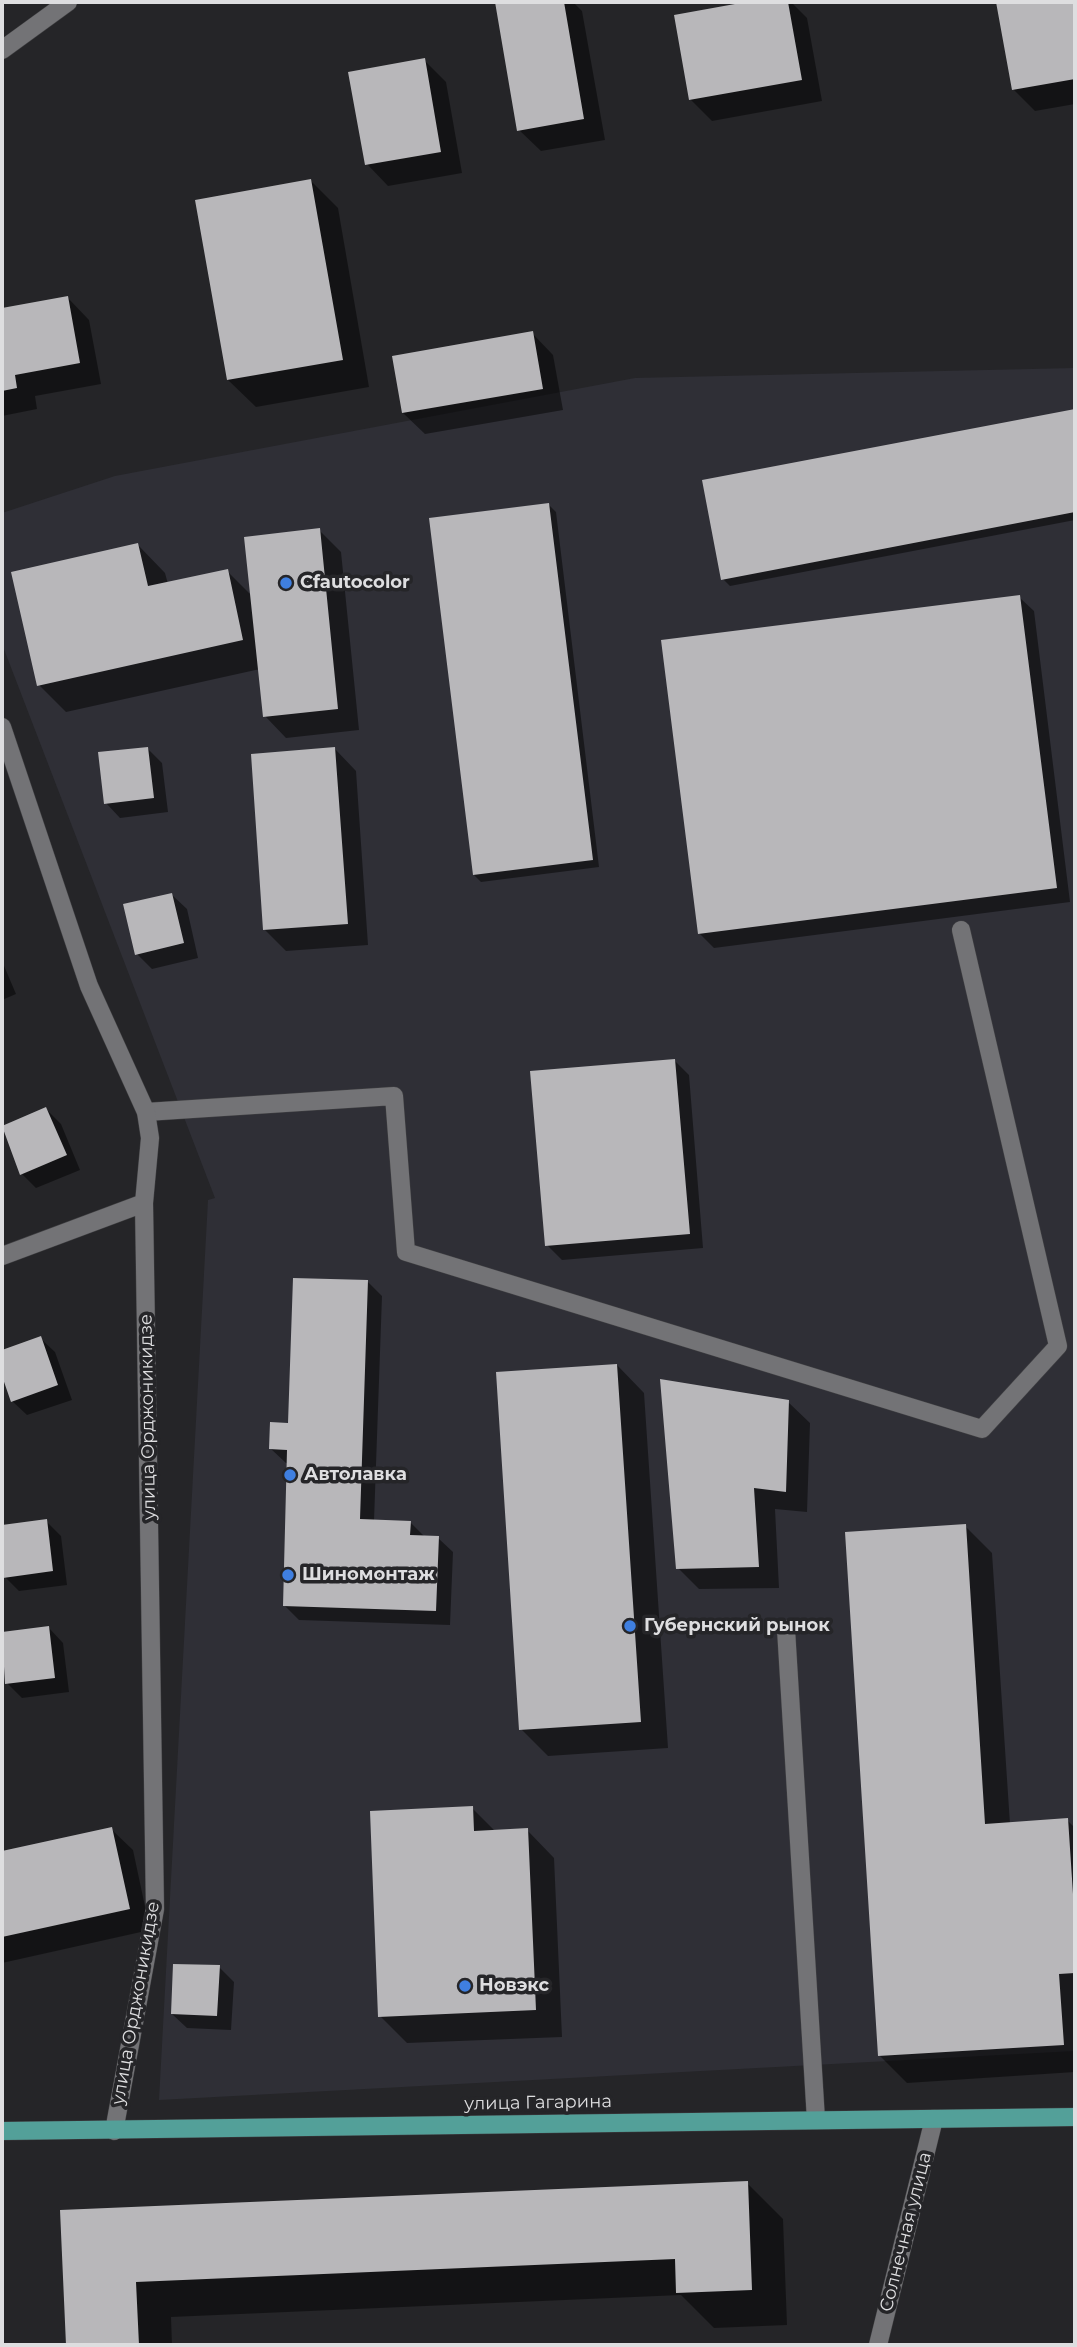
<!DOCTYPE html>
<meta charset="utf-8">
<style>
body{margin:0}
#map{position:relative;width:1077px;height:2347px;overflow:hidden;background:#252528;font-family:Montserrat,sans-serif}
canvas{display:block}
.frame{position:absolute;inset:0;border:4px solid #dedee0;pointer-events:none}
</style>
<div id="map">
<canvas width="1077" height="2347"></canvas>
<div class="frame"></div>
</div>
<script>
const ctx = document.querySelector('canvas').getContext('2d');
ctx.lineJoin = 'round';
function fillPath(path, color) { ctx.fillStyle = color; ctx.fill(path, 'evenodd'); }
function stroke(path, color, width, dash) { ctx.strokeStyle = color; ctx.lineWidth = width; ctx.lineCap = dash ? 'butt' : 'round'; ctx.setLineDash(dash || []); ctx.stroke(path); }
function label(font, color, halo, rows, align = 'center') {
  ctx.font = font + ' Montserrat,sans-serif'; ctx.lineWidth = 7; ctx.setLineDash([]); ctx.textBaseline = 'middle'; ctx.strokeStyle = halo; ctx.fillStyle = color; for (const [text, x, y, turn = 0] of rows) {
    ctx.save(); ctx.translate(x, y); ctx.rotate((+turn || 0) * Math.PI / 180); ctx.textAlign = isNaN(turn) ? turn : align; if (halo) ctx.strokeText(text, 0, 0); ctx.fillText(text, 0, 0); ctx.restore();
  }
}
fillPath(new Path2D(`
 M1075,368V2051L159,2100L208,1200L215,1198L2,644V513L115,476L635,378Z`), '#2f2f36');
fillPath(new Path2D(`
 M496,2H573L582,11L605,140L541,151L519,130Z
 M756,2H791L807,18L822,101L712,121L690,99L676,16Z
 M998,2H1075V104L1035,111L1014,90Z
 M424,60L446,82L462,173L388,186L367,164Z
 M311,181L338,208L369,387L256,407L228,380Z
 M68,298L89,320L101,384L35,396L37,409L2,416V310Z
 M532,333L553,355L563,410L425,434L403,413Z
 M1075,411V520L730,586L723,579L704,481Z
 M549,505L556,512L599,867L481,882L474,875Z
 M319,530L341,552L359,730L286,738L265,716L260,669L66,712L39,685L138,545L165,573L168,584L227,571L252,596Z
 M1019,597L1034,611L1070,902L714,948L699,933Z
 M147,748L162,763L168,812L120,818L106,803Z
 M335,749L356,771L368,945L286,951L264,929Z
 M172,895L187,909L198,958L152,969L137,954Z
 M2,961L16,994L2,1000Z
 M674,1060L689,1075L703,1248L562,1260L547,1245Z
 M46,1109L61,1124L80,1170L36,1188L22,1174L2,1127Z
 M367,1281L382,1296L374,1521L410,1522L425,1537L438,1538L453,1552L450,1625L299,1620L284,1605L289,1463H286L271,1449L290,1425Z
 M40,1338L55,1352L72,1400L27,1415L12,1401L2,1371V1351Z
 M617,1365L644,1393L668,1748L548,1756L521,1729Z
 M788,1402L810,1423L807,1512L775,1509L779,1588L699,1589L678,1568Z
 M46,1521L61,1536L67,1585L19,1591L5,1577L2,1527Z
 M965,1526L992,1553L1010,1824L1067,1820L1075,1828V2072L907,2083L880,2056Z
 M49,1628L63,1643L69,1692L22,1698L7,1683L2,1634Z
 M472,1808L496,1832L527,1830L554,1858L562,2037L407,2043L380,2016Z
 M111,1829L133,1850L150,1930L2,1963V1853Z
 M219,1967L234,1982L231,2030L187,2028L172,2014Z
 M747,2183L783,2219L787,2325L714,2328L681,2295L171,2317L172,2345H67L62,2212Z`), '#0007');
fillPath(new Path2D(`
 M495,2H564L584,119L517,131Z
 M746,2H788L802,80L689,100L674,15Z
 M996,2H1075V79L1012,90Z
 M425,58L441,152L365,165L348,72Z
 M311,179L343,360L227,380L195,200Z
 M68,296L80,363L15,375L17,388L2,391V308Z
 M533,331L543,389L402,413L392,356Z
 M1075,409V512L721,580L702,480Z
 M549,503L593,860L473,875L429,518Z
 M320,528L338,709L263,717L244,537Z
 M138,543L148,586L228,569L243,640L37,686L11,572Z
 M1020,595L1057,888L698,934L661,640Z
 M148,747L154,798L104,804L98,752Z
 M335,747L348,924L263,930L251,754Z
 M172,893L184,943L135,955L123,904Z
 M675,1059L690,1234L545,1246L530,1071Z
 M46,1107L67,1155L20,1175L2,1126Z
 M293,1278L368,1280L360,1519L411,1521L410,1535L439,1536L436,1611L283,1606L287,1450L269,1449L270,1422L288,1423Z
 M41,1336L58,1385L11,1402L2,1376V1350Z
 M617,1364L641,1722L519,1730L496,1372Z
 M660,1379L789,1400L786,1492L754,1488L759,1567L676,1569Z
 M47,1519L53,1571L3,1578L2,1525Z
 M966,1524L985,1824L1068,1818L1073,1894H1075V1973L1059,1974L1064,2045L878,2056L845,1532Z
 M49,1626L55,1678L5,1684L2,1632Z
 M473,1806L474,1831L528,1828L536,2010L378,2017L370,1811Z
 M112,1827L130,1909L2,1937V1851Z
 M173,1964L220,1965L217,2016L171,2014Z
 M748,2181L752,2290L676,2293L675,2259L136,2282L139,2345H66L60,2210Z`), '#b8b7ba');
const service = new Path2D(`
 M146,1112L394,1096L406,1252L982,1429L1058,1346L961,930
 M786,1629L816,2120`);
const minor = new Path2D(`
 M2,727L89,986L146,1112L150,1138L144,1203L155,1909L114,2131
 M2,1256L144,1203
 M878,2345L934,2119`);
const tertiary = new Path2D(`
 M2,50L68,2`);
const primary = new Path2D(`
 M2,2131L1075,2117`);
stroke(service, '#404043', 19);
stroke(minor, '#404043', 19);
stroke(tertiary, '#404043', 19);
stroke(primary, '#404043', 19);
stroke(service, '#737376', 18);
stroke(minor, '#737376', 18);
stroke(tertiary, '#737376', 18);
stroke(primary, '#53a099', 18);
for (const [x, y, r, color] of [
 [286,583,7,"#3f7fe0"],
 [290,1475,7,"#3f7fe0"],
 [288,1575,7,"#3f7fe0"],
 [630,1626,7,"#3f7fe0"],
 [465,1986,7,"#3f7fe0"]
]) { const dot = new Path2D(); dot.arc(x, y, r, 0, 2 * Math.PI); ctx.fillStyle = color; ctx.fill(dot); stroke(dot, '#252528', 2.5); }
label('bold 18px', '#dedee0', '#252528', [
 ["Cfautocolor",300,583],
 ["Автолавка",304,1475],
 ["Шиномонтаж",302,1575],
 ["Губернский рынок",644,1626],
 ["Новэкс",479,1986]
], 'left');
label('18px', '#dedee0', '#252528', [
 ["улица Орджоникидзе",148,1417,-91],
 ["улица Орджоникидзе",136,2003,-80],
 ["улица Гагарина",538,2103,-1],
 ["Солнечная улица",906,2232,-76]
]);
</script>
